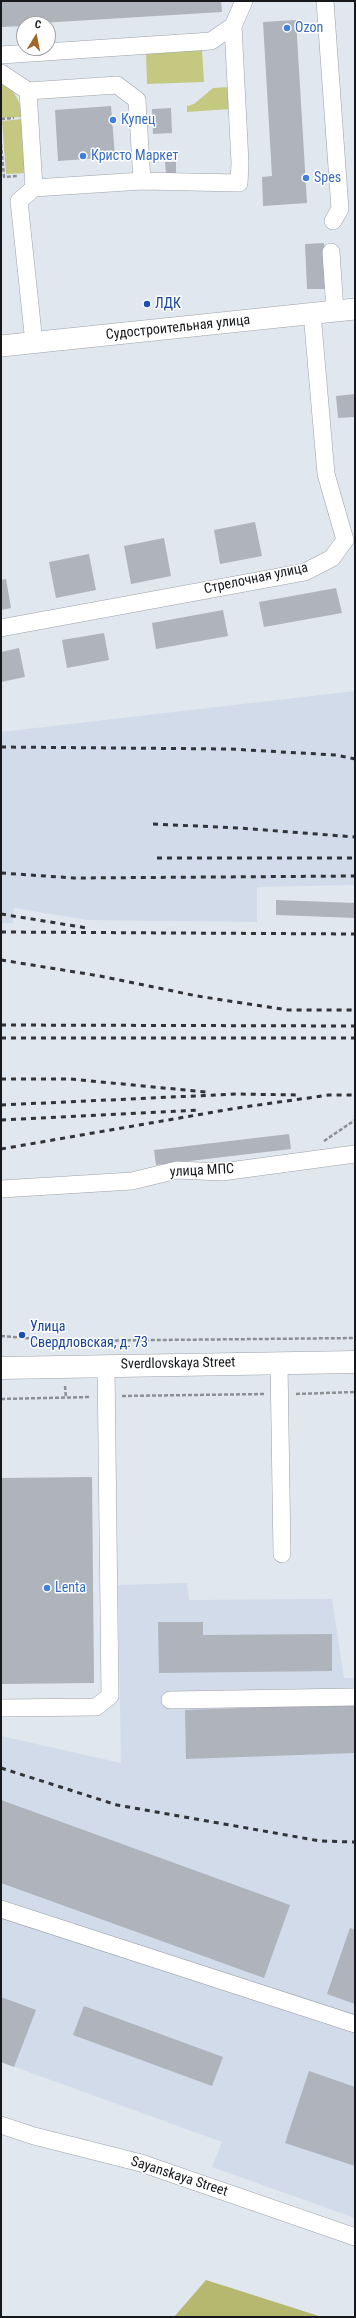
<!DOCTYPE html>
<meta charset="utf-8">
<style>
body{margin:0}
#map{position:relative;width:356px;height:2318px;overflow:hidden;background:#e1e7ef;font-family:"Roboto Condensed",sans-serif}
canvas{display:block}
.frame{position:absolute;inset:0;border:2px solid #16181b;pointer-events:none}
.north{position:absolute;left:16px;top:16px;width:40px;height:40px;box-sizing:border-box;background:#fff;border:1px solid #a2a3a4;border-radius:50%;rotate:10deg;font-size:11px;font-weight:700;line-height:16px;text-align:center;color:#16181b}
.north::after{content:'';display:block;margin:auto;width:14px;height:18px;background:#a26729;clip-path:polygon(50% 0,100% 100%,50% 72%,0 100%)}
</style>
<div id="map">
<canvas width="356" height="2318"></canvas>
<div class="frame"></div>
<div class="north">С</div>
</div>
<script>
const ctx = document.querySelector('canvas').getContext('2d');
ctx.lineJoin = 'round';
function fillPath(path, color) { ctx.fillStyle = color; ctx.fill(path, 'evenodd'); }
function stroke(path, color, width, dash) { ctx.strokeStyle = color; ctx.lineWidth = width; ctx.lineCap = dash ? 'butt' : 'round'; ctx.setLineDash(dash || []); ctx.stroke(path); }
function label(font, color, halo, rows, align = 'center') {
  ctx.font = font + ' "Roboto Condensed",sans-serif'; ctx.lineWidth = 3; ctx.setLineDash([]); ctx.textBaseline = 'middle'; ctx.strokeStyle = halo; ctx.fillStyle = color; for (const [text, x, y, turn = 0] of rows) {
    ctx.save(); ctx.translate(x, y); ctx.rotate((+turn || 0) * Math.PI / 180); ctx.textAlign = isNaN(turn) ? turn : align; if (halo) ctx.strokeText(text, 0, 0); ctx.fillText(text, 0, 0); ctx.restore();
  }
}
fillPath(new Path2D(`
 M355,691V885L257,887V922L87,920L14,908L13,923H1V732Z
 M187,1583L189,1600L332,1599L344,1678H355V2218L212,2167L222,2142L1,2062V1736L121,1763L118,1585Z`), '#d1dbea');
fillPath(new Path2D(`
 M202,50L204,82L147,84L146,53Z
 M1,80C14,91 21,100 22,117L1,118Z
 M229,87L230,109L187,112V106L194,104L213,88Z
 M22,119L26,173L6,174L2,121Z`), '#c5c880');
fillPath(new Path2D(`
 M206,2280L322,2317H174Z`), '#b6b870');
fillPath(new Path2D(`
 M1,1H221L222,12L24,24V26L1,27Z
 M296,20L307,203L263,206L262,177L272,176L263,22Z
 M111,106L115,157L58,161L55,110Z
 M171,108L172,133L153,134L152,109Z
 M165,162H176V174H166Z
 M324,243L326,289H307L305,244Z
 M355,394V417L338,418L336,396Z
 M255,522L262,556L220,564L214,530Z
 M164,538L171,576L131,584L124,546Z
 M89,554L96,590L56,598L49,562Z
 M6,579L11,608L1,610V580Z
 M336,588L342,613L264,627L259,602Z
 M223,610L228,636L156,649L152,623Z
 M104,633L109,660L67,668L62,640Z
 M19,648L25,677L1,682V652Z
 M276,900L355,903V918L276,915Z
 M289,1134L291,1149L156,1165L154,1150Z
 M92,1477L94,1683L1,1684V1478Z
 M158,1622H203V1635L332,1634V1671L159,1673Z
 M355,1704V1753L186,1759L185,1710Z
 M1,1800L290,1905L264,1978L1,1883Z
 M350,1928L355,1930V2004L327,1994Z
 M1,1997L36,2010L14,2067L1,2062Z
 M84,2006L223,2057L212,2086L73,2035Z
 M309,2071L355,2087V2166L285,2143Z`), '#aeb3bc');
const minor = new Path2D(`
 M325,1L340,209L333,221
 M233,26L244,1
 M1,55L211,41L233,26L240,163L239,183L142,181
 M1,73L28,91L34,188L19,201L34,343
 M28,91L117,85L137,100L142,181L34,188
 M331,252L335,311
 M1,628L305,572L332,558L345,540L326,474L312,313
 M1,1189L132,1181L177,1170L222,1172L355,1154
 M279,1363L282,1554
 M170,1700L355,1697
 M1,1708L96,1707L110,1696L106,1365
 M1,1909L355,2024
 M1,2125L34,2136L141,2163L355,2237`);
const major = new Path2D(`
 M1,346L355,309`);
const highway = new Path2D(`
 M1,1368L355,1362`);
stroke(minor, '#9ba1a9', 18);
stroke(major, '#9ba1a9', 22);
stroke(highway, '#9ba1a9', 23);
stroke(new Path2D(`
 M1,119L14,118
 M1,144L4,177L18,176
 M324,1141L355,1120
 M1,1336L63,1341L355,1338
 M65,1386L66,1398
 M296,1394L355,1392
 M122,1396L265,1394
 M1,1399L90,1397`), '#8b9095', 2.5, [4, 2]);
stroke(minor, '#fff', 17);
stroke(major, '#fff', 21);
stroke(highway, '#fff', 22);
stroke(new Path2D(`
 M1,747L230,749L336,755L355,759
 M153,824L239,828L355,837
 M157,858H355
 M1,873L74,878L355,876
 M1,914L87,928
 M1,932L355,934
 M1,960L100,976L197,996L288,1010H355
 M1,1025L355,1026
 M1,1038H355
 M1,1079H70L206,1092
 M1,1105L237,1094L299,1095
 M1,1120L199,1110
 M1,1149L237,1108L329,1095H355
 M1,1768L117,1805L320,1841L355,1842`), '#313337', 3, [5, 5]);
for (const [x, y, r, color] of [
 [287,28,4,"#3f7fe0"],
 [113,120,4,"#3f7fe0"],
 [83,156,4,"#3f7fe0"],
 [306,178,4,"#3f7fe0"],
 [147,304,4,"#1a4fb4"],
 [22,1335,4,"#1a4fb4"],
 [47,1588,4,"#3f7fe0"]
]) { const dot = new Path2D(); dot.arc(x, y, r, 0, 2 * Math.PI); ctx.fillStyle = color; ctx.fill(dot); stroke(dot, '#fff', 1.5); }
label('14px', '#366cbe', '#fff', [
 ["Ozon",295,28],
 ["Купец",121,120],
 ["Кристо Маркет",91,156],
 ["Spes",314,178],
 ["Lenta",55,1588]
], 'left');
label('14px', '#164399', '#fff', [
 ["ЛДК",155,304],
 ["Улица",30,1327],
 ["Свердловская, д. 73",30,1343]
], 'left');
label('14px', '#16181b', '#fff', [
 ["Судостроительная улица",178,328,-6],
 ["Стрелочная улица",256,579,-12],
 ["улица МПС",202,1171,-3],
 ["Sverdlovskaya Street",178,1364,-1],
 ["Sayanskaya Street",179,2177,18]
]);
</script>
